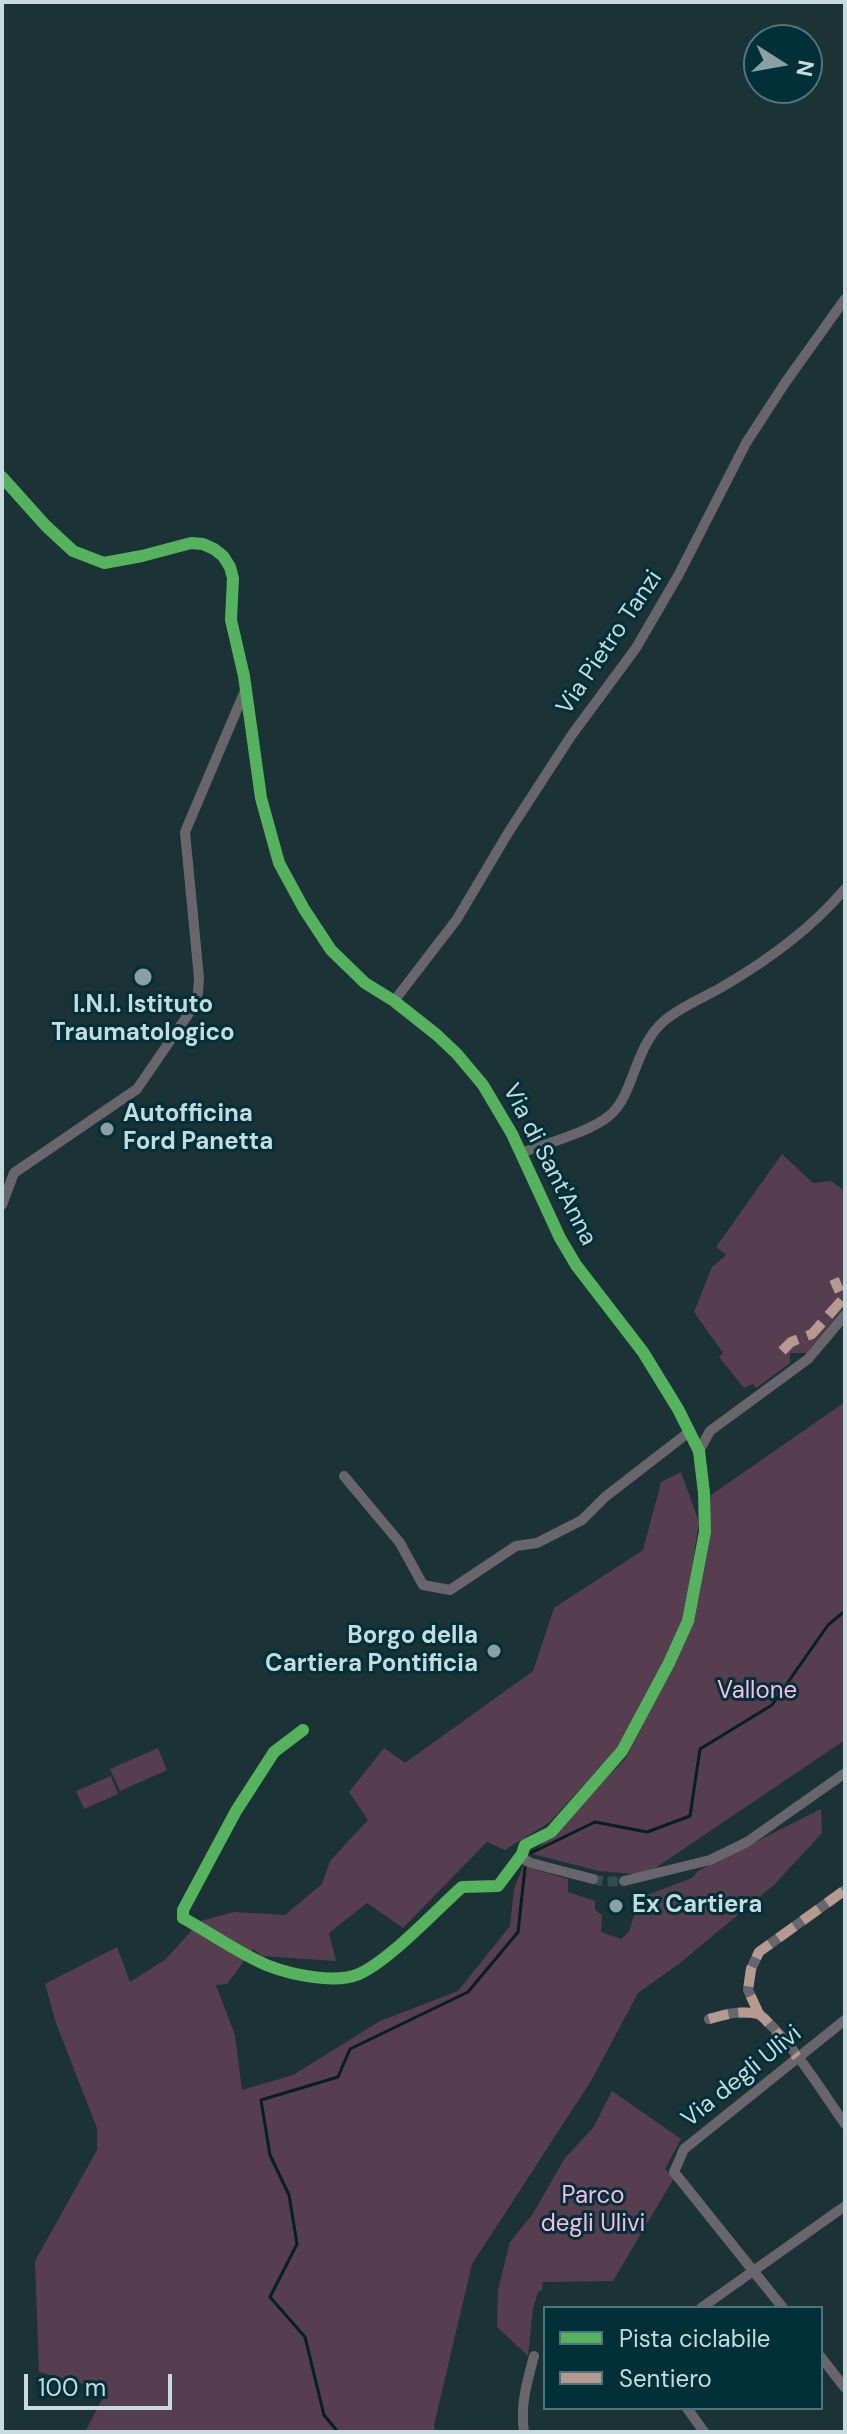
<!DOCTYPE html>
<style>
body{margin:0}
#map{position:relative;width:847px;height:2434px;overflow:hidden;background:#1b3336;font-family:"DM Sans",sans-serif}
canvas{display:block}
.frame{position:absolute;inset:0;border:4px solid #c5dbe0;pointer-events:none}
.legend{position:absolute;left:543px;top:2306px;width:280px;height:104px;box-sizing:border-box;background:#023038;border:2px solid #50747b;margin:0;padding:10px 14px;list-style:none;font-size:24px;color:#c5dbe0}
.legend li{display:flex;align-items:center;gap:16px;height:40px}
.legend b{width:40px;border:2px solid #50747b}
.north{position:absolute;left:743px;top:24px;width:80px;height:80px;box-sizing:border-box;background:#023038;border:2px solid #50747b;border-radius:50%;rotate:101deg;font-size:22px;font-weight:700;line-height:32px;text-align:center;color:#c5dbe0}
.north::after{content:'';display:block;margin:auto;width:28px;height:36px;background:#8aa0a4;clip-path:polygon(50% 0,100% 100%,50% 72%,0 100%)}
.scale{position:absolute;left:24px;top:2374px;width:148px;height:36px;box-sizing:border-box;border:4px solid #c5dbe0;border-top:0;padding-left:10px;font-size:24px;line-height:28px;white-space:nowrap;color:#c5dbe0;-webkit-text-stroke:6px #023038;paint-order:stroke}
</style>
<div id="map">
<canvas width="847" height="2434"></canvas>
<div class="frame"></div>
<ul class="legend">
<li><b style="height:10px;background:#56b35d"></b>Pista ciclabile</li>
<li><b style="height:10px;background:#b69a8f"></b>Sentiero</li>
</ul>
<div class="north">N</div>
<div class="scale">100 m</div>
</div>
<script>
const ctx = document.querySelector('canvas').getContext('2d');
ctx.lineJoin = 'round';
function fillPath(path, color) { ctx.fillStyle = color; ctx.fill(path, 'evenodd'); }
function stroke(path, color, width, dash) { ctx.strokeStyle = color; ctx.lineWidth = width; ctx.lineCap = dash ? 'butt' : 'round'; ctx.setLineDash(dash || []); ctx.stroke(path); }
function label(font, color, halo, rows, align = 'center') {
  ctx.font = font + ' "DM Sans",sans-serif'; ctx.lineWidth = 6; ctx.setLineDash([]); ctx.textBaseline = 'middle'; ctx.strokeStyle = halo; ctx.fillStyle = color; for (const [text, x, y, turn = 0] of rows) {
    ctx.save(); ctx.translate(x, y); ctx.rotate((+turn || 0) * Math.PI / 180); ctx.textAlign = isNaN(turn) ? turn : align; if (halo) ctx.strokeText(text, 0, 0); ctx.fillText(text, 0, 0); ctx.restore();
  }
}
fillPath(new Path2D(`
 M782,1154L813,1183L831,1181L845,1191V1306L806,1353H790V1363L756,1388L753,1384L744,1388L719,1357L723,1353L694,1312L712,1267L726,1255L716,1247Z
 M845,1402V1740L645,1875L599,1871L532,1854L626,1758L692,1625L711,1495Z
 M681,1472L699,1522L684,1620L649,1694L617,1748L550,1822L505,1850L487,1842L403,1928L367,1903L329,1933L336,1961L262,1956L253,1949L227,1984L216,1985L235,2035L242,2090L293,2075L380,2021L458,1991L510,1926L514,1889L523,1866L568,1879V1892L595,1901V1910L602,1915L601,1932L621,1939L629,1932L639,1898L692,1878L698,1871L821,1809L822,1833L775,1884L680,1963L638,1993L591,2081L472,2264L434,2425L435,2432H85L107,2390L39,2372L35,2261L97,2150V2128L56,2023L45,1984L117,1947L130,1982L166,1959L200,1921L234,1912L285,1915L322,1884L330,1861L368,1820L349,1792L384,1748L405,1763L533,1671L554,1608L643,1550L661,1482Z
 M158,1748L167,1770L120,1791L110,1769Z
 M111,1776L118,1794L84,1809L76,1791Z
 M612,2091L681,2139L665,2169L674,2178L613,2281L543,2282L542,2290L538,2292L533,2309L528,2356L497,2327L498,2290L510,2242L532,2215L565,2158L593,2128Z`), '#563d50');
stroke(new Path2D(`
 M531,1853L595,1822L647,1832L690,1816L700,1749L772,1705L828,1625L845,1611
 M338,2432L324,2415L305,2337L270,2297L297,2244L289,2195L270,2155L261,2100L338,2077L350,2049L468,1992L518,1932L525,1868`), '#051f24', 3);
stroke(new Path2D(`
 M593,1879L605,1882L624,1881`), '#344c50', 10, [10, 5]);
stroke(new Path2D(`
 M2,477L46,526L73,551L104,563L142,556L191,543L203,544L214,549L223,556L230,567L233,578L231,620L244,676L261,798L279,863L304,909L331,950L365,983L394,1001L437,1035L457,1054L483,1085L512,1134L560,1238L576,1265L643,1352L678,1409L699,1451L704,1493L705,1532L688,1621L669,1663L622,1751L551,1832L525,1845L522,1854L498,1886L462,1887C435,1911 390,1960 359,1974C336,1984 292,1975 269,1966C243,1956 209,1932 183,1918V1910L236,1811L274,1752L303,1730
 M394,1001L457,919L508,833L571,736L636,648L679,574L746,443L785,383L845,299
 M521,1153C544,1144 593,1131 610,1115C634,1095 634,1047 664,1021C680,1007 703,998 722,987C767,961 811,929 845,889
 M2,1205L14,1173L137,1089L194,1006L198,993L199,978L185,832L244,693
 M699,1451L710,1431L808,1359L845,1315
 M344,1476L400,1543L423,1585L450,1590L516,1546L537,1543L582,1520L605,1497L689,1432
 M522,1854L525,1860L531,1863L593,1879
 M624,1881L710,1860L747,1842L845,1773
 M754,2010C791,2039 818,2086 845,2124
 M759,2014L748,1990L751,1969L759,1952L845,1890
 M709,2019C726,2014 740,2010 758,2014
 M701,2308L845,2206
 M783,2308L674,2172L684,2149L845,2020
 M821,2357L845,2388
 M687,2408L704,2432
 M524,2432C520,2405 527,2382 534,2356`), '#68656c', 10);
stroke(new Path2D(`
 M782,1351L791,1342L812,1334L843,1299L834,1279
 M754,2010L765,2019L797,2057
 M759,2014L748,1990L751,1969L759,1952L845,1890
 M709,2019C727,2014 741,2010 759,2014`), '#b69a8f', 10, [20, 10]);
stroke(new Path2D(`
 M2,477L46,526L73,551L104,563L142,556L191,543L203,544L214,549L223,556L230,567L233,578L231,620L244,676L261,798L279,863L304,909L331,950L365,983L394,1001L437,1035L457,1054L483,1085L512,1134L560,1238L576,1265L643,1352L678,1409L699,1451L704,1493L705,1532L688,1621L669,1663L622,1751L551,1832L525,1845L522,1854L498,1886L462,1887C435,1911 390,1960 359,1974C336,1984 292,1975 269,1966C243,1956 209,1932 183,1918V1910L236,1811L274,1752L303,1730`), '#56b35d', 12);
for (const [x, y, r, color] of [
 [143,977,10,"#8aa0a4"],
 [107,1129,8,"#8aa0a4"],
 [494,1651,8,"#8aa0a4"],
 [616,1906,8,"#8aa0a4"]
]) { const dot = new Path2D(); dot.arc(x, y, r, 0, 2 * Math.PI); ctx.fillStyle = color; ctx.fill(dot); stroke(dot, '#023038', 3); }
label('24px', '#c5dbe0', '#023038', [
 ["Via Pietro Tanzi",610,643,-56],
 ["Via di Sant'Anna",549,1165,63],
 ["Via degli Ulivi",742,2077,-39]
]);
label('bold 24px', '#c5dbe0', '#023038', [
 ["I.N.I. Istituto",143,1006,"center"],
 ["Traumatologico",143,1034,"center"],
 ["Autofficina",123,1115],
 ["Ford Panetta",123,1143],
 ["Borgo della",478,1637,"right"],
 ["Cartiera Pontificia",478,1665,"right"],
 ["Ex Cartiera",632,1906]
], 'left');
label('24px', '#fbbae4', '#023038', [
 ["Vallone",757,1692],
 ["Parco",593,2197],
 ["degli Ulivi",593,2225]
]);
</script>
